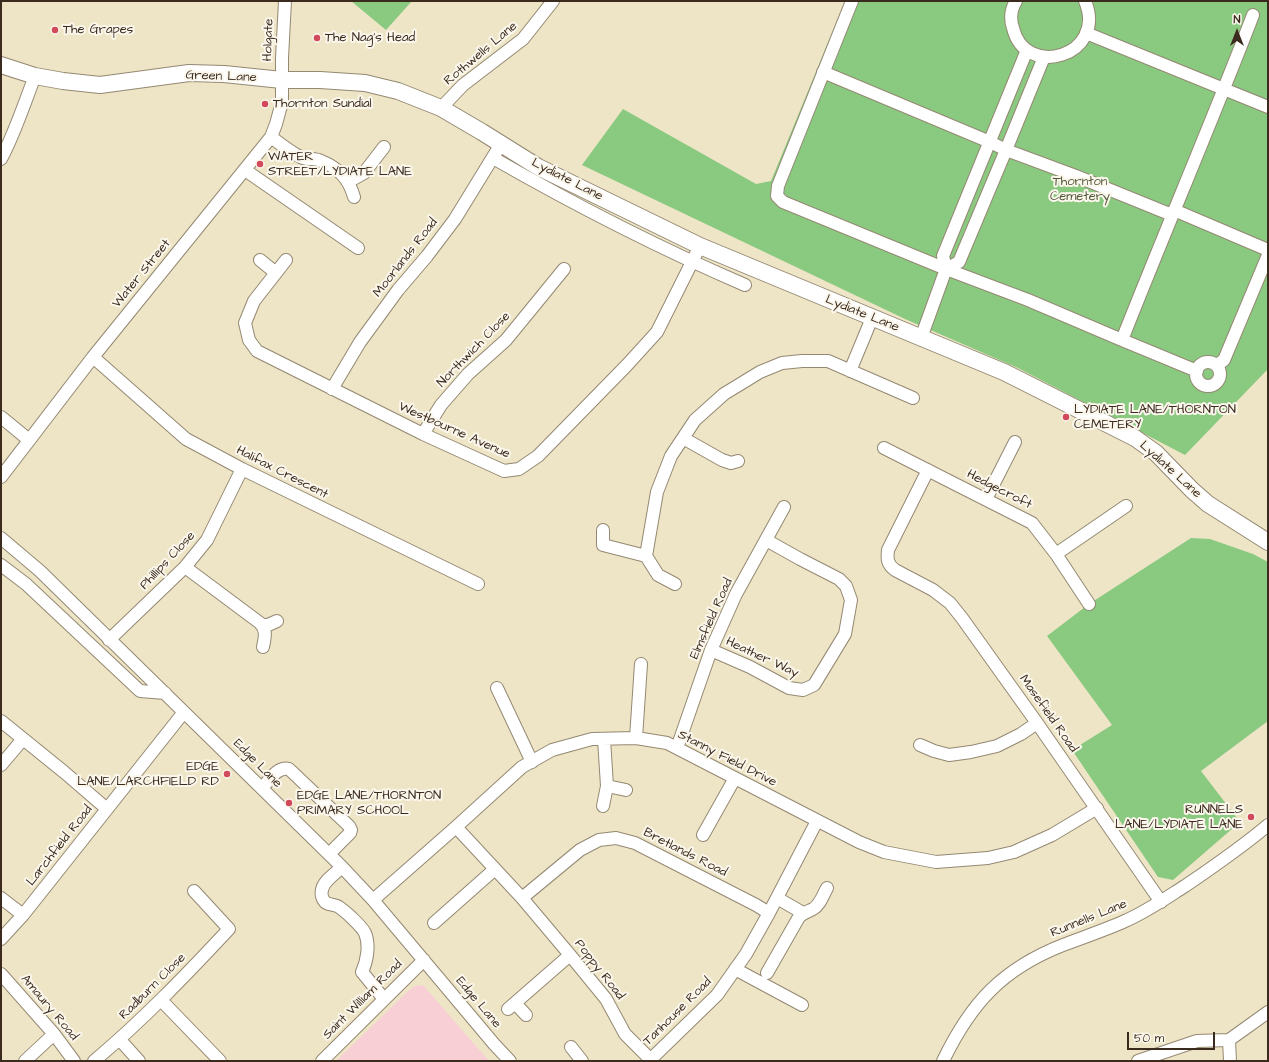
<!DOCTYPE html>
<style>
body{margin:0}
#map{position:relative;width:1269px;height:1062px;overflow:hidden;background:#eee5c7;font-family:"Architects Daughter",sans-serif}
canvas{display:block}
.frame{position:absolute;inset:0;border:2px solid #3b2a1e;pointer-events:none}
.north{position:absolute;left:1217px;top:12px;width:40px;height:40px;-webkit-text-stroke:3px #fbf7ec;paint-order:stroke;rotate:0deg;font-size:11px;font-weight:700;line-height:16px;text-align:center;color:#3b2a1e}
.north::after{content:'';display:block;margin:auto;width:14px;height:18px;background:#3b2a1e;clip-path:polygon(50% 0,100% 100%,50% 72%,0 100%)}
.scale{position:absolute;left:1127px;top:1032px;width:88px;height:18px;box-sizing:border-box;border:2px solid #3b2a1e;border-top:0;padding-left:5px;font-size:12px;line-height:14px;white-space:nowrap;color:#3b2a1e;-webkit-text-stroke:3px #fbf7ec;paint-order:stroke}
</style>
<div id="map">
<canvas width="1269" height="1062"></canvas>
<div class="frame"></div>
<div class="north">N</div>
<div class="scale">50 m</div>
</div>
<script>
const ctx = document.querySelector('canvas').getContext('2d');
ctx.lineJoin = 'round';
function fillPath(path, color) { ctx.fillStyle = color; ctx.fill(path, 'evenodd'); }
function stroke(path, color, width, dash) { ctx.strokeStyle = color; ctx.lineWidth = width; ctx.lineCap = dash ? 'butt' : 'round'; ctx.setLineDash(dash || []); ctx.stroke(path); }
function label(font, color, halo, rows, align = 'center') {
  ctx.font = font + ' "Architects Daughter",sans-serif'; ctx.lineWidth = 4; ctx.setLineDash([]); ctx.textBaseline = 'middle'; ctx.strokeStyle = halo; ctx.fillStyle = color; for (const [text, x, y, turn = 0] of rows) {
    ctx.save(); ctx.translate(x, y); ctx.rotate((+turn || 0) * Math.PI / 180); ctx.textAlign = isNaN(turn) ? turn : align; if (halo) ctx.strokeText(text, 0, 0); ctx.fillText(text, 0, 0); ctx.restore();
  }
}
fillPath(new Path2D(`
 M418,985L424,986L489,1061H336L407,992L413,987Z`), '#f7cfd4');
fillPath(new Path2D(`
 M351,1H412L386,30Z
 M845,1H1268V369L1185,455L1018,368L905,319L582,165L623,109L756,184L771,181Z
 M1191,538L1210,539L1253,554L1268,562V721L1201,771L1240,822L1173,880L1158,877L1072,750L1112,725L1047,636L1089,604Z`), '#8ac980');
const minor = new Path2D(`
 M852,1L778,186L777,196L783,202L946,269L1028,300L1122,340
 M1016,1C1011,9 1010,19 1013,28C1025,80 1108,56 1085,1
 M1086,33L1268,107
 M823,72L990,142L1006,150L1076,176L1172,215
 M441,108L463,85L523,39L553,1
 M271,137C279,143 294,155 303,158C309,160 316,158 321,161C339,168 349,179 354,197
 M493,158C575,205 659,248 745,285
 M1,159C15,133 24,104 35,76
 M245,170L358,248
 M348,182L364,173L384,147
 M1174,210L1268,250
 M260,260L276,273
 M286,260L254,301L245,323L249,340L257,351L423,434L504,471L519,469L538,456L627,365L657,332L700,246
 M946,269L959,262L1006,150L1044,57
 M921,338L946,269L943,256L1027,50
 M93,357L186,439L242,469L478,584
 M1196 374a12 12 0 1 1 24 0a12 12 0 1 1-24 0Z
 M1217,365L1224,360L1268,255
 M850,371L872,318
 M1197,371L1122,340C1165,231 1211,124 1253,15
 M332,389L360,342L398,290L427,256L455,219L501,144
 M1,417L29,440
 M423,434L441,405L468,374L506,340L564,269
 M683,438L722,460L731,463L738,461
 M884,448L1032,523L1056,554L1089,604
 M928,470L888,550C887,559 887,564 895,570L933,590L950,603L962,618L1037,723L1161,902
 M1,477L93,357L271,137L276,124L282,102V58L285,1
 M986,499L1015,442
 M603,530V545L646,556L657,492L671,456L695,420L724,394L760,372L782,363L802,361H828L913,398
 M1,538L40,571L342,867L373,900L494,1044L510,1061
 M1056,554L1126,506
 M646,556L658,575L675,584
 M1,565L26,584L140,691L165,693
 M185,567L260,623C267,630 265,637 263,647
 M262,625H268L277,621
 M109,640L185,567L207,540L242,469
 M711,650L750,667L789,688L803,690L814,685L845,634L851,600L846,586L839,579L800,559L766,540
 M497,688L532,762
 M1,721L64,772L107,809
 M636,738L641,664
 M920,745L934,751L949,755L971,752L997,746L1021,734L1037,723
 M677,748L711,650L736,594L784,507
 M1,765L23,739
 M607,786L626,790
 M262,788C269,781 277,766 289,769L349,826L351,830L350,833L329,854
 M603,806L607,786L604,739
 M456,827L522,898L570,955L606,999L625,1034L651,1060
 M703,835L735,778
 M342,867C336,873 323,881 322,890C321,894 322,899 325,902C328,905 335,904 339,907C343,910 347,913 351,917C355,921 362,927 365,933C370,945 367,961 362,972L384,999
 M1,898L23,915
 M522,898L580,850L599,840L616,838L635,843L756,905L769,913L746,954L717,995L649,1061
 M777,898L803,913
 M373,900L456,827L522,767L552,750L592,739L636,738L667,743L859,842L884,852L936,862L988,858L1014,852L1052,835L1097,808
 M769,913L817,821
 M434,923L495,869
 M1,939L23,915L184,712
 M735,969L802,1005
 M767,973L799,917C803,913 807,912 813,909C820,905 823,895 827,888
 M1,974L54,1034L74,1061
 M161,1000L220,1061
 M515,1003L526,1015
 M508,1009L570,955
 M120,1040L139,1061
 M1229,1040L1230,1061
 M571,1047L582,1061
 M25,1061L54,1034
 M94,1061C143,1020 186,975 229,929L194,891
 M322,1061L424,960
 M943,1061C971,1003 1002,969 1063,945C1084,937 1105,930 1125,921C1146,912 1166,898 1185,886C1213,867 1242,847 1268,825
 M1138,1061L1197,1041L1229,1040L1268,1012`);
const major = new Path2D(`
 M1,65L35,76L63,81L100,85L189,73L224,74L282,80H320L365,83L398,91L441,108L482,132L538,167L700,246L1004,372L1135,438L1156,453L1192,490L1208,504L1268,542`);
stroke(minor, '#948872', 14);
stroke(major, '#948872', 18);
stroke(minor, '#fff', 12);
stroke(major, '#fff', 16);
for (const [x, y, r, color] of [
 [55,30,4,"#d1495b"],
 [317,38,4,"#d1495b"],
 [265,104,4,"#d1495b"],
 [260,164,4,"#d1495b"],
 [1066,417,4,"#d1495b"],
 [227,774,4,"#d1495b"],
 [289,803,4,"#d1495b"],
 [1251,817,4,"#d1495b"]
]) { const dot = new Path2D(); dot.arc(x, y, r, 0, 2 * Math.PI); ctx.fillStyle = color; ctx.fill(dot); stroke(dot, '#fbf7ec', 1.5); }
label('13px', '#3b2a1e', '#fbf7ec', [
 ["The Grapes",63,30],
 ["The Nag's Head",325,38],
 ["Thornton Sundial",273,104],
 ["WATER",268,157],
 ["STREET/LYDIATE LANE",268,172],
 ["LYDIATE LANE/THORNTON",1074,410],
 ["CEMETERY",1074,425],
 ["EDGE",219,767,"right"],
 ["LANE/LARCHFIELD RD",219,782,"right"],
 ["EDGE LANE/THORNTON",297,796],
 ["PRIMARY SCHOOL",297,811],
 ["RUNNELS",1243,810,"right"],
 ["LANE/LYDIATE LANE",1243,825,"right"]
], 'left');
label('13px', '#3b2a1e', '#fbf7ec', [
 ["Holgate",269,40,-88],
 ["Rothwells Lane",481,54,-40],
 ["Green Lane",221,77,2],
 ["Lydiate Lane",567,180,27],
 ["Moorlands Road",406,258,-52],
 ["Water Street",142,274,-51],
 ["Lydiate Lane",862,314,22],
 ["Northwich Close",474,350,-46],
 ["Westbourne Avenue",454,431,24],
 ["Lydiate Lane",1170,470,42],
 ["Halifax Crescent",282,473,27],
 ["Hedgecroft",999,490,27],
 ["Phillips Close",168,561,-47],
 ["Elmsfield Road",712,619,-66],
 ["Heather Way",762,658,25],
 ["Masefield Road",1048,714,55],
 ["Stanny Field Drive",727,759,27],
 ["Edge Lane",257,764,45],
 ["Larchfield Road",60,846,-52],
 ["Bretlands Road",685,853,27],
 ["Runnells Lane",1089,919,-22],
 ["Poppy Road",599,970,52],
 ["Radburn Close",153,987,-45],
 ["Saint William Road",363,1000,-45],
 ["Edge Lane",478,1003,50],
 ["Amaury Road",49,1008,50],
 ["Tanhouse Road",678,1012,-45]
]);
label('13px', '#535a3b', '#fbf7ec', [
 ["Thornton",1080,182],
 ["Cemetery",1080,197]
]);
</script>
